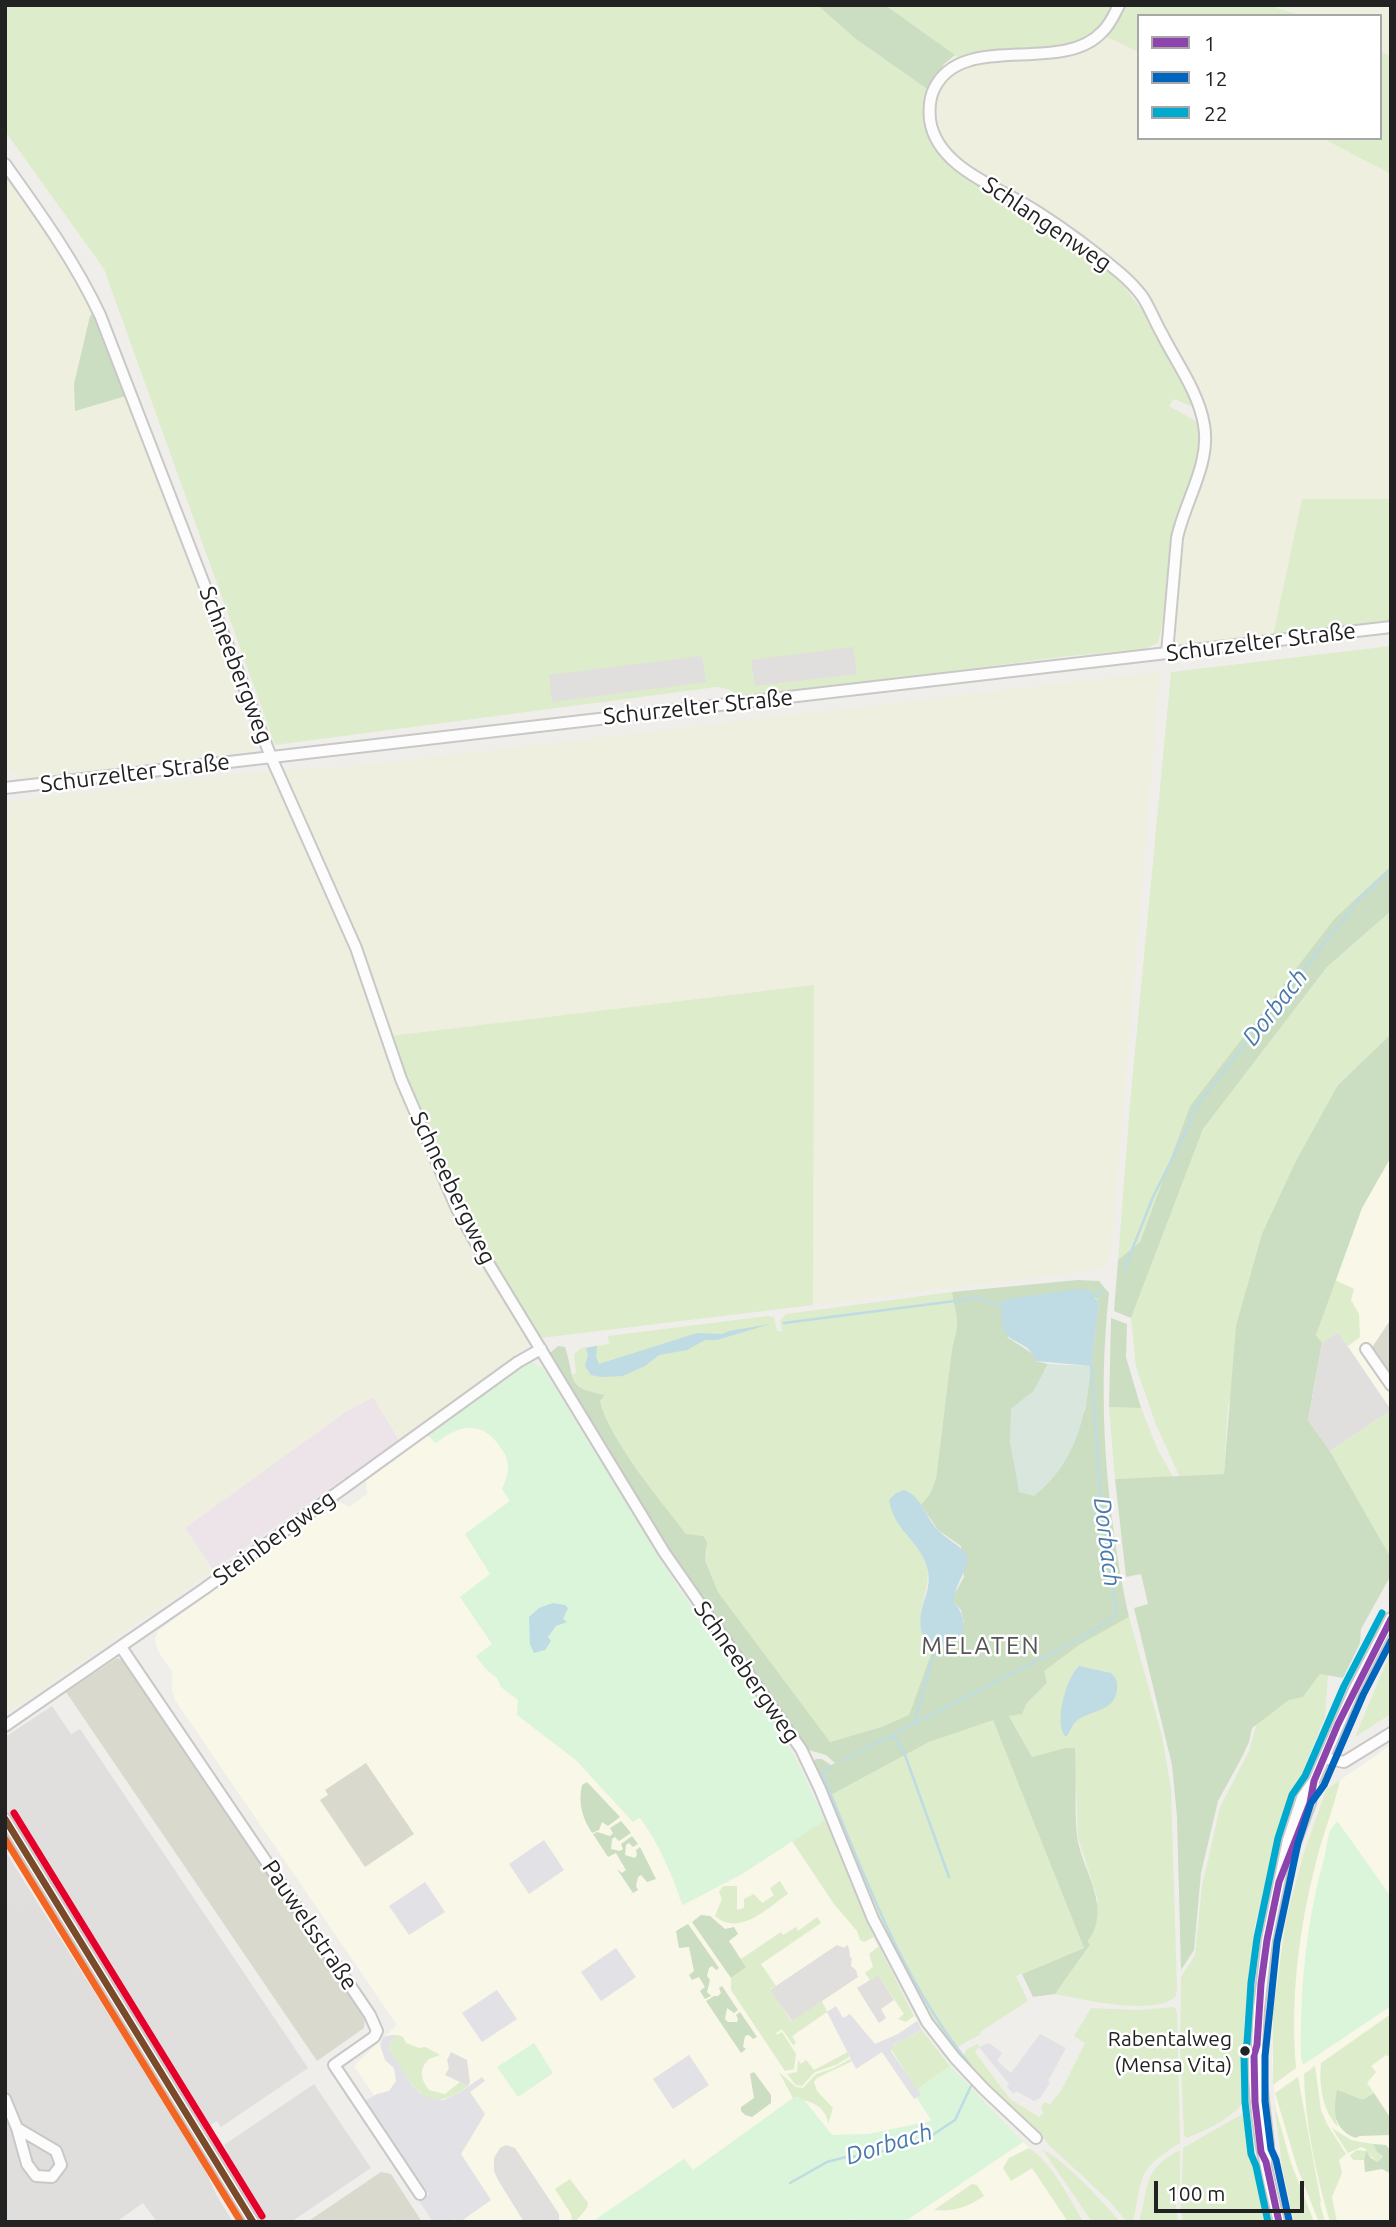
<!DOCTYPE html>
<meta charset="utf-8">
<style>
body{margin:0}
#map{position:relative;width:1396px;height:2227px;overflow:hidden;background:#f0eeeb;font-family:Ubuntu,sans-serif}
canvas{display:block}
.frame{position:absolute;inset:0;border:7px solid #222;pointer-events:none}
.legend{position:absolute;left:1137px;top:14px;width:245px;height:126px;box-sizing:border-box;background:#fff;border:2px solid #a7a7a7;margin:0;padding:9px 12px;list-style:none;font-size:21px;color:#222}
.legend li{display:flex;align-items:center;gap:14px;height:35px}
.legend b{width:35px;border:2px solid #a7a7a7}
.scale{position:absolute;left:1154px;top:2181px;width:150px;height:32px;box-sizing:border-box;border:4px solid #222;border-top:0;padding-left:9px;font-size:21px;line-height:24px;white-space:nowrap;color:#222;-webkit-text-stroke:5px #fff;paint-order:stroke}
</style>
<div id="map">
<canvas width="1396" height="2227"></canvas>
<div class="frame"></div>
<ul class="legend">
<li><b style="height:9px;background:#8e44ad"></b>1</li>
<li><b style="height:9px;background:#0065bd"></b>12</li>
<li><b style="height:9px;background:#00a9ce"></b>22</li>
</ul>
<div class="scale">100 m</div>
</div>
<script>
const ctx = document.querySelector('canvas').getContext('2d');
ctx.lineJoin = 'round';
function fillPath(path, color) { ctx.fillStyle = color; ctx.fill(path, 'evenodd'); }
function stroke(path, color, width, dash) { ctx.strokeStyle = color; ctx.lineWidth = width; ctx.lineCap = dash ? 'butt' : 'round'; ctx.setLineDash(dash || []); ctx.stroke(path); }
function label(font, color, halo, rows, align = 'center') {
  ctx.font = font + ' Ubuntu,sans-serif'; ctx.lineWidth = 5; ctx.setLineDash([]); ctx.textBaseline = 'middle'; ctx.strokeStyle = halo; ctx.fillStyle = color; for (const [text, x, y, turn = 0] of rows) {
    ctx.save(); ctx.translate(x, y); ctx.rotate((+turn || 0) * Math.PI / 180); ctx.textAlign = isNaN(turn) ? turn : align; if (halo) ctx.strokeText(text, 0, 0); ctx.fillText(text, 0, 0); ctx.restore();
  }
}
fillPath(new Path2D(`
 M5,1851L200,2159L217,2196L233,2222H157L143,2203L116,2222H5Z`), '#dfdedc');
fillPath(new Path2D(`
 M373,1397L399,1440L213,1570L185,1528L345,1412Z`), '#ede4e9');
fillPath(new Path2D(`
 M1391,1157V1558L1308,1420L1316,1335L1362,1208Z
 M469,1427L486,1431L493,1436L505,1454L509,1467L503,1489L510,1501L490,1574L492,1644L476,1656L486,1669L497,1677L501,1687L518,1700L517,1715L576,1760L633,1822L640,1817L657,1842L667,1860L682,1905L742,1874L825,1820L872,1935L922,2030L950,2066L917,2090V2098L933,2120L869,2134L832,2135L796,2096L693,2171L684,2159L592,2222H461L354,2066L397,2025L175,1700L172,1690V1671L158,1651L155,1640L158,1631L329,1506L340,1502L349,1507L367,1494L366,1481L427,1435L437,1442L451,1431Z
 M1391,1745V2222H1294L1279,2148L1272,2064L1275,1984L1286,1918L1304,1852L1326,1790Z
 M1023,2142L1041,2158L1085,2222H904Z`), '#f8f7e8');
fillPath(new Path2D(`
 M1391,1319V1380L1371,1349Z
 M117,1658L126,1662L365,2018L364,2028L317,2061L66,1692Z
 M366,1763L414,1834L365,1867L320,1800L328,1795L325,1790Z
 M381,2172L391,2174L422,2222H307Z`), '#d9d9cd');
fillPath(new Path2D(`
 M1267,5H1391V57L1380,51V16H1303Z
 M1107,37L1139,52V138H1322L1391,174V499L1302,500L1273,636L1176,648L1171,643L1183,527L1208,430L1143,295L1043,213L956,158L943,144L932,114L935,93L959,67L978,62L1086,50L1097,46Z
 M5,169L79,281L176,517L241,683L233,686L255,751L20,780L18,771H5Z
 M1160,672L1111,1253L1105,1266L1099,1270L813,1305V986L390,1036L367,964L284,775L285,770L362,765Z
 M268,770L342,928L400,1093L454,1212L469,1242L525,1334L527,1343L524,1351L399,1440L373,1397L345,1412L185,1528L213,1570L5,1715V802Z`), '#efefdf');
fillPath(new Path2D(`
 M5,5H817L856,39L927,89C920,127 927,140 952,168L1118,278L1147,317L1192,404L1190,406L1174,399L1169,406L1199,423C1206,463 1182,498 1173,537C1165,571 1168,608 1158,643L1145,649L1069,656L737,699L731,690L717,687L275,745L104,269L5,131Z
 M885,5H1115L1109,23L1081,44L961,60Z
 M1121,5H1267L1303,16H1139V52L1107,37L1108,31Z
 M1380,51L1391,57V174L1322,138H1380Z
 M1302,499H1391V621L1273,636Z
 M1391,646V866L1335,918L1190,1106L1140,1242L1118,1260L1130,1103L1171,672Z
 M1391,911V1034L1338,1085L1228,1406L1224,1474L1179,1476L1155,1422L1136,1367L1131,1318L1203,1129L1327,967Z
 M814,985L813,1305L541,1338C528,1322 518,1302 507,1284C459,1206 422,1122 390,1036Z
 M1335,1280L1354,1289L1351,1300L1359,1314L1360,1337L1348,1346L1338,1332L1322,1343L1316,1335Z
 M952,1292C953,1301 956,1311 957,1320C958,1330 954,1340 952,1349L936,1479L930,1494L921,1505L909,1491L906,1535C911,1540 917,1546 921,1552C941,1584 909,1608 925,1641L934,1646L909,1715L881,1727L829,1742L718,1592L705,1559L707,1552L703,1536L686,1535C661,1500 609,1439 600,1400L605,1396C590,1392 579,1390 571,1375L576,1373L574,1354L581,1348L609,1344L608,1336L768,1316L774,1317L777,1331H782L780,1321L786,1314Z
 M1109,1407L1141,1408L1158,1450L1173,1477L1115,1479Z
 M1391,1410V1558L1330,1451Z
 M1129,1617L1162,1736L1171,1789L1177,1989L1176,1996C1155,2017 1082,1999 1055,1994L1090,1946L1088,1941L1098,1900L1078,1838L1075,1748H1065L1032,1757L1009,1715L1022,1714L1027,1703L1047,1683L1043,1671L1079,1645Z
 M1391,1651V1714L1355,1737Z
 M1320,1674L1328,1675L1325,1717L1291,1801L1272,1858L1255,1925L1244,2024V2101C1234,2117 1205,2131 1187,2138L1184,2135L1180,2046L1181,1977L1195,1955L1202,1886L1220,1807L1249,1751L1257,1723L1289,1700L1303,1697Z
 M993,1719L1084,1948L1016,1976L1028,2001L980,2032L981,2034L954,2049C894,1975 868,1882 829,1796L929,1742Z
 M1326,1725L1328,1726C1287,1822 1255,1919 1250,2024H1248C1256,1912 1282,1827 1326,1725Z
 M1340,1780C1334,1807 1323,1834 1316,1862C1299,1928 1290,1999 1296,2068L1273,2085V2012L1286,1918L1304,1852L1326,1790Z
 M825,1820L874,1937L864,1942L860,1940L857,1931L834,1904L792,1841Z
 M780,1881L788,1894C767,1908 740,1937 715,1916L722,1899L719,1892L723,1886H737V1910L744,1908V1899L754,1894L762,1903L774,1895L770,1888Z
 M817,1917L821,1923L761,1964L776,1986L770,1989L791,2021L822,2001L827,2012L792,2036L796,2043L793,2045L782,2029L776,2033L777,2035L782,2032L796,2054L794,2069L785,2071L731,1990V1978L746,1967L741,1959L781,1932L783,1935L796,1927L798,1931Z
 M879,1946L914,2016L906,2022L898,2019L904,2014L878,1975L870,1980L865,1973L873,1967L869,1954Z
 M1174,2007L1177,2011L1180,2143C1139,2169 1143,2172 1134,2218L1131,2222H1127L1108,2200L1049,2145L1029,2122L1000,2097L962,2058L967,2049L978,2044L979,2047L975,2051L977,2055L1010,2099L1039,2117L1043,2114L1041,2107L1045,2102L1050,2105L1062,2089L1085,2043L1074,2036L1091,2008L1138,2010Z
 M1391,2014L1390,2057L1386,2055L1371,2066L1376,2072L1367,2083L1374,2093L1336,2120L1338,2127C1322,2110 1319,2085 1321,2063Z
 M922,2030L950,2066L917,2090L891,2049C897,2038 911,2037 922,2030Z
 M398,2035L403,2037L406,2043L419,2048L425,2047L440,2055L429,2059C418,2070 421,2079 429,2090L445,2094L460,2082L468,2086C423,2120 411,2083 389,2049L391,2041Z
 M848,2052L849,2057L836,2065L815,2072L802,2086L796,2085L787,2074L797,2072L798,2060L801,2064L806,2060L814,2070Z
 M850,2059L852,2061L817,2078L814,2082L817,2091L833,2108L828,2124C827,2106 809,2100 793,2098L779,2072L796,2087L803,2088L816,2074L834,2068Z
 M1315,2066L1321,2110L1327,2124L1346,2154L1339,2160L1342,2173L1332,2197L1337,2222H1330C1316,2175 1305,2123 1304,2074Z
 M1298,2077L1321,2202L1320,2204L1325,2222H1319L1297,2167L1275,2093Z
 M1274,2103L1291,2163L1314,2222H1294L1282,2167Z
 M1246,2112L1253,2167L1265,2222H1183L1181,2212L1183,2148Z
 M1332,2128L1351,2140L1373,2144L1377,2152L1383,2155L1378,2162L1366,2152L1364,2160H1353L1350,2155L1357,2150L1366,2151V2149L1361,2147L1348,2153Z
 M1029,2148C1051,2161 1070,2200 1084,2222H1068L1032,2168L1011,2181L1003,2168L1009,2158Z
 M1043,2150C1063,2158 1105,2204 1120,2222H1092Z
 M1180,2150V2184L1176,2206L1178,2222H1139C1150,2186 1141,2170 1180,2150Z
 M570,2179L588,2203L587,2208L575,2222H572L571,2214L555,2189Z
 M972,2184L977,2185L984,2196C968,2207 954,2212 934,2210Z`), '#ddeccb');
fillPath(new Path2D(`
 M817,5H885L955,55L944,64L927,89L856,39Z
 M93,314L126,396L75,411L74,384L90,316Z
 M1391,866V911L1327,967L1203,1129L1131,1318L1114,1311L1118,1260L1140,1242L1190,1106L1335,918Z
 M1391,1034V1157L1362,1208L1316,1335L1322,1343L1308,1420L1330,1451L1391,1558V1575L1361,1629L1360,1643L1343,1678L1320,1674L1303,1697L1289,1700L1252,1728L1249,1742L1242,1757L1218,1801L1201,1873L1194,1950L1181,1970L1177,1817L1172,1765L1134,1608L1148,1604L1141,1574L1126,1577L1115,1479L1224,1474L1236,1326L1262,1234L1296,1161L1338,1085Z
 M1078,1280L1099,1281L1109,1293C1097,1400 1106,1512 1129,1617L1079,1645L1044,1671L1047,1683L1027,1703L1022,1714L1009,1716L1032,1757L1065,1748H1075C1077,1777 1074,1807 1077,1836C1082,1872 1113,1906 1088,1941L1090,1945L1055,1994L1033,1997L1022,1974L1084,1948L993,1720L929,1742L829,1796L812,1762L816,1759H822L831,1765L835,1763L826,1755L805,1749L671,1552L550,1353L558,1346L565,1347C576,1379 564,1387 605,1395L600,1401C609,1439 661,1501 686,1534L703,1536L707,1542L705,1560L718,1592L830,1742L881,1727L909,1715L934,1646L950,1645L964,1622L961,1610L954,1602V1595L964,1577L961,1546L938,1530L921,1505L930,1494L936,1479L952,1349C954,1340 958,1330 957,1320C956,1311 953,1301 952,1292ZM1092,1295L1099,1301L1085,1411L1011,1409L1034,1391L1048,1364L1036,1361L1033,1354L1007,1337Z
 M1111,1318L1127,1324L1126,1357L1141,1408L1109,1407Z
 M587,1782L620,1817L608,1826L602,1822L599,1830L592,1833C582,1817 578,1804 582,1785Z
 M621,1821L631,1833L619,1841L615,1837L612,1839L611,1849L620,1851L623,1849L621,1844L632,1836L638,1844L633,1847L629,1843L626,1845L625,1855L635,1858L637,1855L636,1850L640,1847L656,1879L647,1882L641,1875L638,1877L636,1886L638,1890L633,1893L617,1869L622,1873L626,1870L616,1853L608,1857L593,1834L597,1832L610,1836L613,1833L610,1828Z
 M701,1915L710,1916L725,1929L734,1927L738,1934L729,1941L746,1967L731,1978L692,1922Z
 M688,1924L719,1968L716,1970L712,1966L709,1968L707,1976L710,1980L707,1992L711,1996L705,1999L700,1991L705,1987L699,1977L692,1980L689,1975L694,1971L689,1947L679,1948L676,1931Z
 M722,1986L738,2010L734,2013L727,2008L725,2019L728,2022H737L738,2019L736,2015L740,2012L757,2037L753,2039L749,2035L745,2036L743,2047L746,2049L741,2053L706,2001L714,1996H718L721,1993L719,1988Z
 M754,2072L771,2095V2103L752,2117L745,2115L741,2111V2107L754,2098L750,2074Z
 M1337,2090L1363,2100L1374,2093L1391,2119V2135L1360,2136L1355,2138C1333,2128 1333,2112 1337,2090Z
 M1373,2144L1386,2145L1391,2151V2174L1382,2169L1365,2172L1364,2160L1366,2151L1371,2158L1378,2162L1383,2156L1377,2152Z`), '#cbdec1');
fillPath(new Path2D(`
 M1048,1364L1091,1366C1086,1417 1076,1463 1034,1496L1019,1492L1010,1442L1011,1409L1034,1391Z`), '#d9e6de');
fillPath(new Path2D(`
 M531,1362L543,1368L677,1586L771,1718L795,1757L825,1820L742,1874L683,1905C671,1873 660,1845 640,1818L633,1822L576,1760L517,1715L518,1700L501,1687L497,1678L486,1669L476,1656L492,1644L460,1597L490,1574L465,1534L510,1501L502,1489C505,1483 508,1475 508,1468C509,1461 505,1453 501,1448C482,1420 461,1424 436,1443L427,1435Z
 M1338,1822L1391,1897V2006L1303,2065L1301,2058C1300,1988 1306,1922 1325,1855C1327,1845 1328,1826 1338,1822Z
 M534,2043L553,2073L518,2097L497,2067Z
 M950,2066L1023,2142L904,2222H855L853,2218L847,2222H592L684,2159L693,2170L796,2096L804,2100L832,2135L869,2134L932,2121L917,2098L920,2095L917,2090Z`), '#daf5da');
fillPath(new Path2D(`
 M853,647L857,674L755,686L751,660Z
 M702,656L706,682L552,702L549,675Z
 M1338,1332L1391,1410L1330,1451L1308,1420L1322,1343Z
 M52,1706L71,1734L80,1729L308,2068L221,2127L217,2121L203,2130L5,1812V1737Z
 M5,1855L34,1898L18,1909L14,1903L8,1906L5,1902Z
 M837,1945L844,1948L847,1945L849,1948L850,1958L852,1957L851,1966L856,1970L858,1977L792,2021L770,1990Z
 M878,1975L894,2000L881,2009L886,2018L879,2023L857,1988Z
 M451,2052L467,2060L470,2082L468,2086L445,2075L449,2068L447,2060Z
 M314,2084L371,2168L291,2222H264L225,2160L228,2152L224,2145Z
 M506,2145L515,2148L559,2214V2222H524L498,2180L494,2171V2158L500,2148Z`), '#e0dfde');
fillPath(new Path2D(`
 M544,1840L564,1870L529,1894L509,1864Z
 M425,1882L445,1912L409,1935L389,1906Z
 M616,1948L636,1977L601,2001L581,1972Z
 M497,1990L517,2019L482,2042L462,2013Z
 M836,2006L843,2018L850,2014L875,2044L898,2034L917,2021L922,2030L894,2044L891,2051L921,2095L914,2099L882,2052L856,2069L827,2012Z
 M1040,2034L1066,2048L1048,2081L1050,2083L1040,2098L1034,2101L1016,2091L1014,2094L1007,2087L1009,2084L979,2047L989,2043L1002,2053L997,2061L1011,2073Z
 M391,2035H398L391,2041L389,2049L411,2084L419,2093L427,2097L444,2100L460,2092L482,2077L485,2081L470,2092L485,2114L461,2154L491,2200L460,2222L455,2219L451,2222H433L419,2201L429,2194L365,2101L377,2094L389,2091L396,2081L394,2068L385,2060L380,2045L383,2037Z
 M689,2055L709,2085L673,2109L653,2079Z`), '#e2e1e5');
fillPath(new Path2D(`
 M1078,1289L1092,1291L1094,1298L1099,1301L1091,1366L1036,1361C1026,1332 995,1353 1002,1300Z
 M770,1324L717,1340H705L687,1350L659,1355L645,1366L623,1376L601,1377L591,1375L585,1366L588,1355L586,1348L597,1346L596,1357L599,1364L697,1333L722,1334L729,1331Z
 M904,1490C921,1495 926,1518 937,1529C947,1540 959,1544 968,1556C967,1573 954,1585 954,1602C977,1629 956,1657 925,1641C911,1611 933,1597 928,1571C923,1543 894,1532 889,1500L896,1493Z
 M553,1603L565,1605L568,1608L563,1619L567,1622L556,1626L548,1637L551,1641L545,1650L534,1653L530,1644L529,1617L539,1608Z
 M1079,1666L1111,1673C1116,1679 1118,1681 1117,1689C1115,1711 1095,1709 1079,1719C1072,1723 1071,1731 1066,1737C1053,1725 1066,1678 1079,1666Z`), '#bfdbe3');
stroke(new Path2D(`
 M1124,1270L1153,1197L1190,1123L1194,1109L1360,898L1391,869
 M1092,1299L1101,1291
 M784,1323L978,1298L1001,1306
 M914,1724L936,1645
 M893,1735L905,1755L949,1877
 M842,1761L1084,1636L1114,1617L1116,1612L1100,1490L1091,1363
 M830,1768L822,1773C864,1874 901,1980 971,2066
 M790,2183L827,2162L846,2157L867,2156L931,2136L955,2120L971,2086`), '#bfdbe3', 2.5);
const minor = new Path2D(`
 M1119,5C1114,15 1110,25 1102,32C1061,76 962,30 934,89C929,99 929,109 930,120C937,169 1002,188 1039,213C1067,231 1095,252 1120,273C1127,279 1136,288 1142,296C1150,308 1155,322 1162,334C1176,362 1199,393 1204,425C1211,463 1185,501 1177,538L1167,653
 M5,164C40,213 74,260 100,315L271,757L356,948L401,1079L457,1209L476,1243L664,1552L801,1749L820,1789L873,1919L927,2022L955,2058L984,2089L1036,2138
 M5,788L1391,627
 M1366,1349L1391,1385
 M121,1647L370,2015L377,2031L374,2037L334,2065L420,2194
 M5,1726L204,1589L518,1362L541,1349
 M1324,1758L1344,1762L1391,1733
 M5,1819L253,2222
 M1288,1861L1310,1803L1314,1784
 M1254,2056C1253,2113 1265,2167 1279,2222
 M5,2099L17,2128
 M17,2128L56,2151L61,2165L52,2177L36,2176L27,2164Z
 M1266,2162L1268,2145L1257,2045L1259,2008L1267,1940L1288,1840L1302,1798L1314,1781L1354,1690L1391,1618`);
stroke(minor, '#c9c8c7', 14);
stroke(minor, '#fdfcfc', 10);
stroke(new Path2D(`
 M1279,2222L1266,2162L1261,2152L1255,2102L1254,2055L1257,2045L1261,1984L1267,1940L1279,1882L1310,1803L1314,1781L1338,1724L1391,1619`), '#8e44ad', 7);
stroke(new Path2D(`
 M1289,2220L1276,2160L1271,2149L1265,2101V2056L1277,1942L1298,1843L1311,1803L1324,1785L1363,1695L1391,1641`), '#0065bd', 7);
stroke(new Path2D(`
 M1268,2222L1256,2166L1251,2154L1245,2102L1244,2054L1247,2043L1251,1983L1257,1938L1278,1838L1292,1795L1305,1776L1344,1686L1382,1613`), '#00a9ce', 7);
stroke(new Path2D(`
 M5,1819L253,2222`), '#7a4b2a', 7);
stroke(new Path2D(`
 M5,1839L241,2222`), '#f26522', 7);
stroke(new Path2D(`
 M14,1813L262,2216`), '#e4002b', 7);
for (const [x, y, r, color] of [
 [1245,2051,6,"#222"]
]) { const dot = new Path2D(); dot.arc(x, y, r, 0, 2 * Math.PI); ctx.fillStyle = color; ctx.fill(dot); stroke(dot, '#fff', 2.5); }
label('21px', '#222', '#fff', [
 ["Rabentalweg",1232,2039],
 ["(Mensa Vita)",1232,2065]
], 'right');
label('23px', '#222', '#fff', [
 ["Schlangenweg",1047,224,34],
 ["Schurzelter Straße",1261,642,-7],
 ["Schneebergweg",236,665,69],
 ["Schurzelter Straße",698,707,-6],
 ["Schurzelter Straße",135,773,-7],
 ["Schneebergweg",453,1188,64],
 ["Steinbergweg",274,1538,-36],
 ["Schneebergweg",747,1672,55],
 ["Pauwelsstraße",310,1925,56]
]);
label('italic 24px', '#4a7aab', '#fff', [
 ["Dorbach",1275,1007,-52],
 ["Dorbach",1107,1542,83],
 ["Dorbach",889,2144,-17]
]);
ctx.letterSpacing = '2px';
label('24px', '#555', '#fff', [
 ["MELATEN",981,1646]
]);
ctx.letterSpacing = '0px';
</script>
